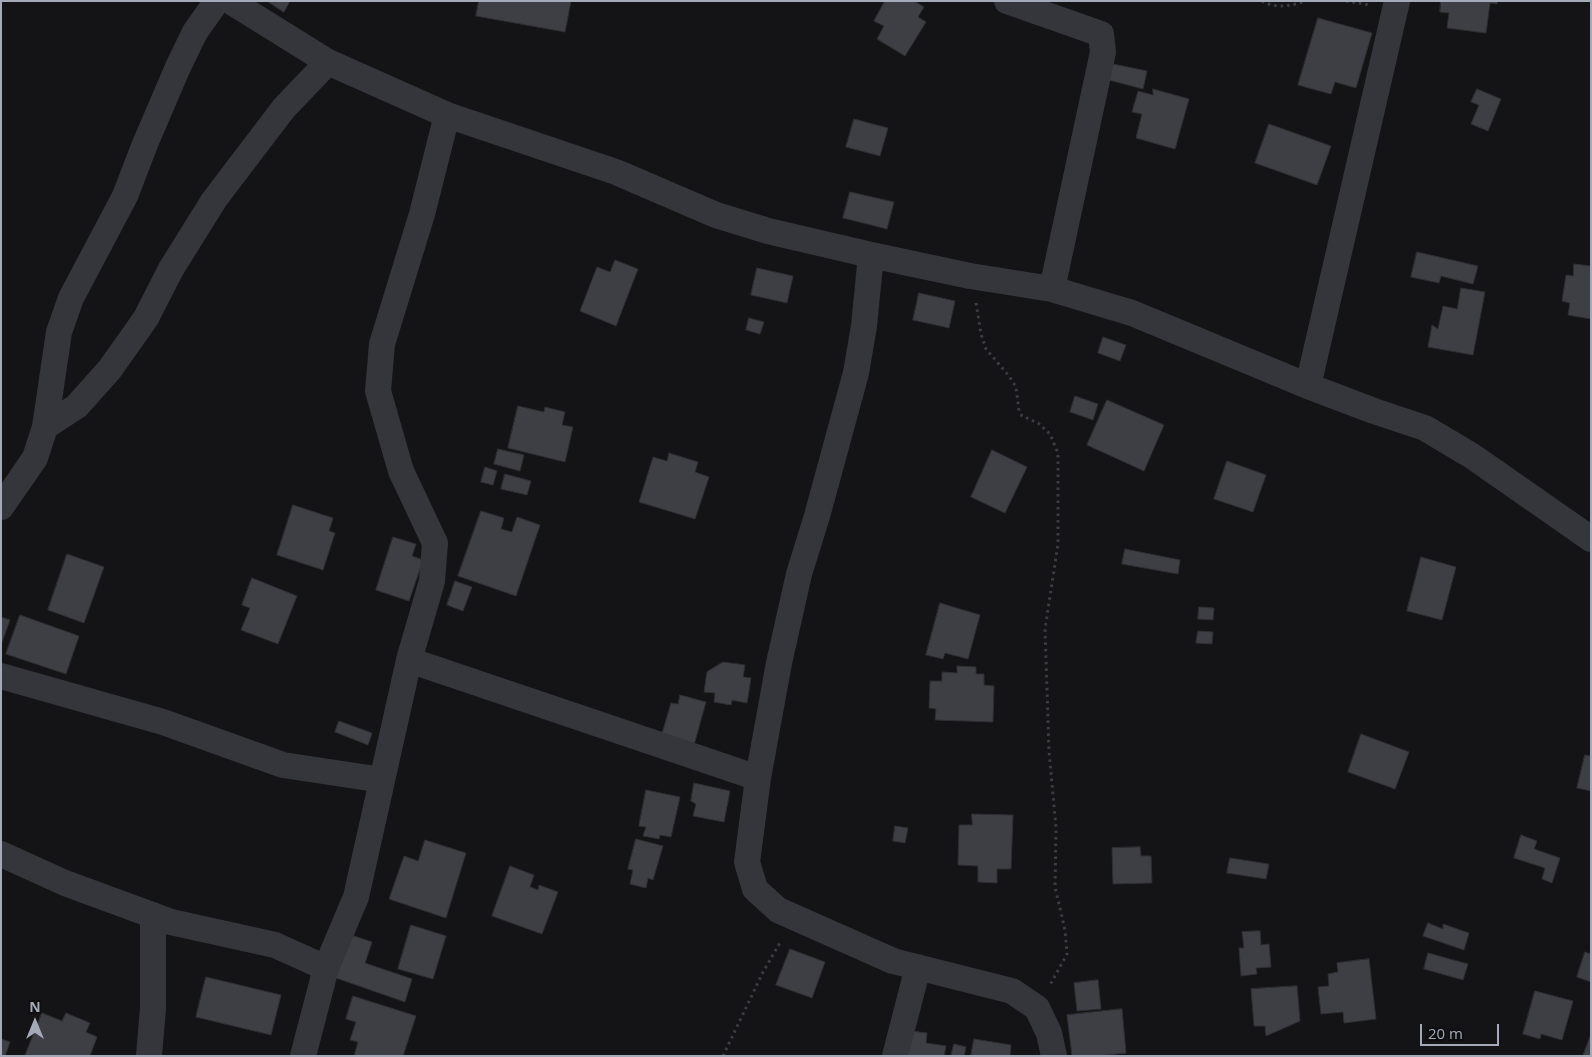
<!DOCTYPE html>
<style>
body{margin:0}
#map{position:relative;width:1592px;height:1057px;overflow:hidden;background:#141416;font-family:"Open Sans",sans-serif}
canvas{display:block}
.frame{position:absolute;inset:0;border:2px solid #a5aab8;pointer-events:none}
.north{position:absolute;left:10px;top:997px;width:50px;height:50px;-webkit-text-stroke:4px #0f0f11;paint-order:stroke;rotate:0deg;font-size:14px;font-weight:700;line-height:20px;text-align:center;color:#a5aab8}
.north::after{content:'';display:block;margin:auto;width:18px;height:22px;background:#a5aab8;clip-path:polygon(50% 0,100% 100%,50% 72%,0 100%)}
.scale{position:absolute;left:1420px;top:1024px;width:79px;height:22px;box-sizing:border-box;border:2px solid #a5aab8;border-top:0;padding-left:6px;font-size:15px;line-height:18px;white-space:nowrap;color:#a5aab8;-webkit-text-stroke:4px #0f0f11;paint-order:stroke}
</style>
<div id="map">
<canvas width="1592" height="1057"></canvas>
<div class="frame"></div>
<div class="north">N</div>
<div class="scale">20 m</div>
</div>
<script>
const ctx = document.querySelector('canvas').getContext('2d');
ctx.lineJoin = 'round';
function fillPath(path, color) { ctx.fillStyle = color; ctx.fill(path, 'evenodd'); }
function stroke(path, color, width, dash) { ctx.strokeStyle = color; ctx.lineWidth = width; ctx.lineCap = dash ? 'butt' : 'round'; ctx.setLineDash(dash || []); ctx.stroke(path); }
const building = new Path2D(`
 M267,1H290L284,12Z
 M479,1H571L565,32L476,16Z
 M885,1H914L924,7L918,17L926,22L905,56L877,39L884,26L874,21Z
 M1441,1H1498L1497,4L1490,3L1486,33L1447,28L1449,13L1440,12Z
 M1318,18L1372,33L1356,88L1335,82L1331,94L1298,85Z
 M1113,64L1147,71L1143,89L1109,80Z
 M1153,89L1189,99L1175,149L1136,138L1142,114L1132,112L1138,91L1153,95Z
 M1477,89L1501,99L1488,131L1471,124L1479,105L1471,102Z
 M854,119L888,128L880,156L846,147Z
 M1269,124L1331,146L1317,185L1255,163Z
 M850,192L894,202L887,229L843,218Z
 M1417,252L1478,266L1473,284L1441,276L1439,283L1411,277Z
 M615,260L638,269L616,326L580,311L597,267L610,272Z
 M1574,264L1591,266V319L1568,315L1570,303L1562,301L1566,275L1573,276Z
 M757,268L793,276L787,303L751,295Z
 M1461,288L1485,292L1473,355L1428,347L1432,325L1438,329L1443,306L1457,309Z
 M919,293L955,301L949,328L913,320Z
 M749,318L764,322L760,334L746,330Z
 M1103,337L1126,345L1120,361L1098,353Z
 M1075,396L1098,404L1093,420L1070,412Z
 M1107,400L1164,425L1144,471L1087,445Z
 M518,406L544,412L545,407L565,412L562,425L573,427L565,462L508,448Z
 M498,449L524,455L520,471L494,464Z
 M992,450L1027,467L1005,513L971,497Z
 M669,453L698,462L695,472L709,477L695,519L639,502L653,457L667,461Z
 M1227,461L1266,475L1253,512L1214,499Z
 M485,467L497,471L493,485L481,482Z
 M505,474L531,481L527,495L501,489Z
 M293,505L333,518L329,531L335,533L323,570L277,555Z
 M481,511L504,518L501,529L512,532L517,517L540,525L516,596L458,576Z
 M393,537L416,544L412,556L423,560L409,601L376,590Z
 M1125,549L1180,560L1178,574L1122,564Z
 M67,554L104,567L84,623L48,610Z
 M1421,557L1456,567L1442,620L1407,611Z
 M252,578L297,596L278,644L241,630L250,608L242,605Z
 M455,581L472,587L463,611L447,605Z
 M940,603L980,615L968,659L945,653L943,659L926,655Z
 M1199,607L1214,608L1213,620L1198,619Z
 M20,615L79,636L66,674L6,654Z
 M1,617L10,620L1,645Z
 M1198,631L1213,632L1212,644L1196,643Z
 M723,662L745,665L743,677L751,678L747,703L732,700L731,705L714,702L715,693L704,692L707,672Z
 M957,666L976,667V674H984V685L994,686L993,722L935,720L936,709L929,708L930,681H942V672L957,673Z
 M680,695L706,702L694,745L661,737L671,703L678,704Z
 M339,721L372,733L368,745L335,732Z
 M1361,734L1409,752L1395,789L1348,772Z
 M1585,755L1591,756V791L1577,788Z
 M694,783L730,791L724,822L693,816L696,804L691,801Z
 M646,790L680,797L671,837L660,835L659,839L643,836L646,827L639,826Z
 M972,814L1013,815L1011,869H997V883L978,882V866L958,865L959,825H972Z
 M895,826L908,828L905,843L893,841Z
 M1521,835L1537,841L1534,849L1560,858L1552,883L1542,879L1545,868L1514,858Z
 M636,839L663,846L653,880L648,878L646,888L630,884L633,870L628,869Z
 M425,840L466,853L446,918L389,899L404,856L418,861Z
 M1140,847L1141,856H1151L1152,883L1113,884L1112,848Z
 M1230,858L1269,864L1266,879L1227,873Z
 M510,866L534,875L530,887L538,890L539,885L558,892L542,934L492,916Z
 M1428,923L1443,929V924L1469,933L1464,950L1423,936Z
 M411,925L446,936L433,979L398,969Z
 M1260,931L1261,945L1269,944L1271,967L1256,968L1257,974L1241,976L1239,948H1244L1242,932Z
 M351,935L372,942L365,963L412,979L405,1002L336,978Z
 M790,949L825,962L812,998L776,985Z
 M1585,952L1591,954V982L1577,977Z
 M1428,953L1468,964L1463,980L1424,969Z
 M1369,959L1376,1019L1344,1023L1343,1012L1321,1014L1318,987L1329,986L1328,974L1338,972L1337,963Z
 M206,977L281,995L271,1035L196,1017Z
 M1098,980L1101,1009L1077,1011L1074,983Z
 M1297,986L1300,1021L1266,1036L1265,1026H1254L1251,989Z
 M1535,991L1573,1001L1562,1040L1541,1034L1540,1039L1523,1034Z
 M353,996L416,1016L403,1056H354L358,1042L350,1040L356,1022L346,1019Z
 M1122,1009L1126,1053L1097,1056H1072L1067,1015Z
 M42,1013L62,1021L66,1013L90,1023L86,1032L97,1037L90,1056H25Z
 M911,1031L927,1033L926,1043L946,1046L944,1056H907Z
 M1591,1034V1056H1583Z
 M1,1039L10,1042L5,1056H1Z
 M974,1039L1011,1045L1010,1056H971Z
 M954,1044L966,1047L964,1056H951Z`);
fillPath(building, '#3e3f44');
stroke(building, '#2e2e33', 1);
stroke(new Path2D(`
 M1262,1C1276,9 1291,6 1306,1
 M1346,1L1370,5
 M976,303L981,334L986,349L1009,376L1016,387L1019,411L1022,416L1038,423L1050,434L1058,453V544L1045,629L1049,751L1056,827L1055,887L1065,930L1067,954L1050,985
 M723,1056L763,972L781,941`), '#3b3d43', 3, [2.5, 4]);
stroke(new Path2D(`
 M230,1L328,62L447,115L616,172L716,215L768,231L871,255L970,276L1052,289L1132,313L1308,386L1374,411L1425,428L1472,456L1591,539
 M1007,1L1101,34L1103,52L1052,289
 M871,255L864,326L856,373L817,516L799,574L779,663L758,778L747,862L755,889L778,910L893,961L1012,991L1037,1008L1049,1033L1054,1056
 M1308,386L1397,1
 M45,427L77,406L110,369L146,318L171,269L214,200L284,108L328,62
 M1,507L35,458L45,427L59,332L71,298L125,196L145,144L178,67L195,32L217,1
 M409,660L758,778
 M1,676L163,722L283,765L382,780
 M1,854L65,883L171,922L275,945L326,968
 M149,1056L153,1008V915
 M303,1056L326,968L356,897L409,660L432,581L435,543L401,471L378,391L382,344L422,214L447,115
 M895,1056L918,967`), '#35363c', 26);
</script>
